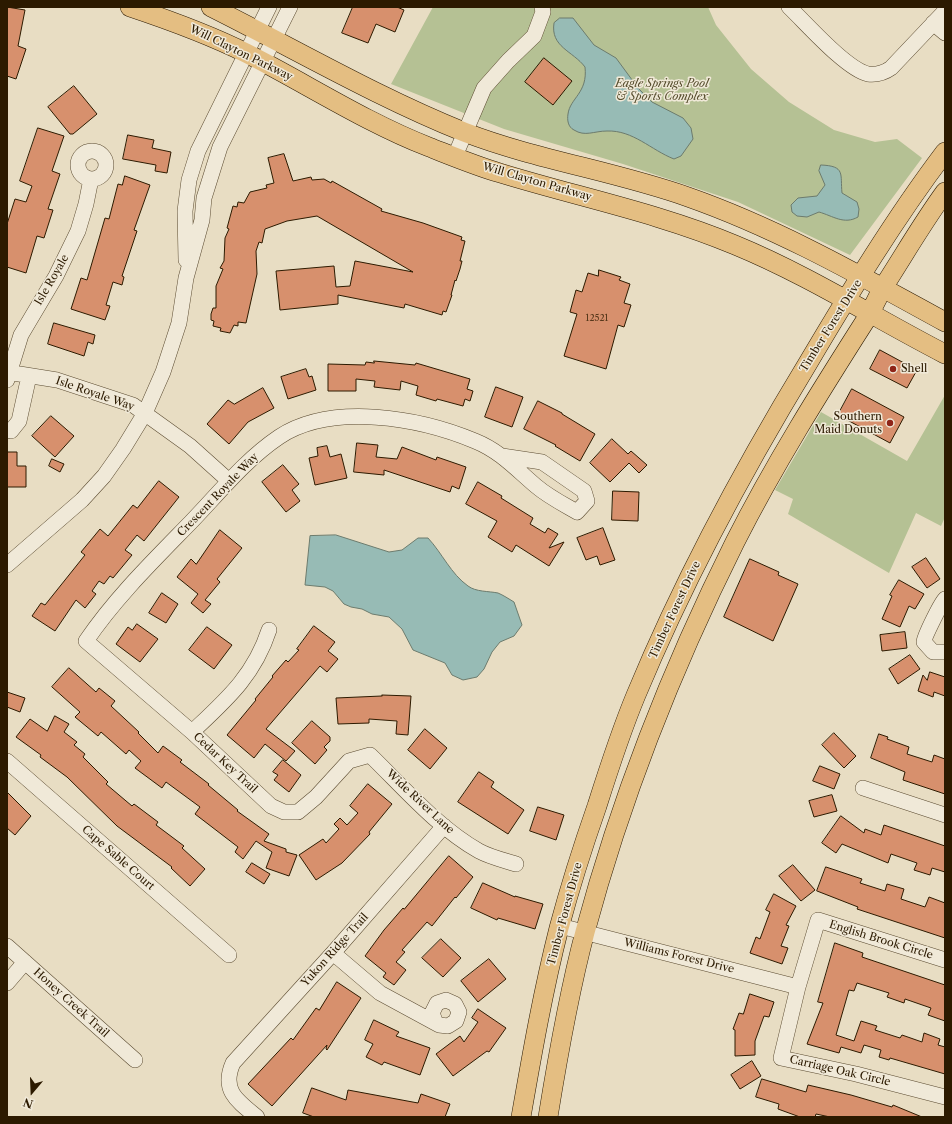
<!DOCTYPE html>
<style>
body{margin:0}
#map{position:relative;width:952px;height:1124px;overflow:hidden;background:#e8ddc3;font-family:"Libre Caslon Text",serif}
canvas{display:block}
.frame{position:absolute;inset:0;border:8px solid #2c1a00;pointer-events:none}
.north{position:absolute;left:12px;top:1072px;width:40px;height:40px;-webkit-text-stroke:3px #f0e9d8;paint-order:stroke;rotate:199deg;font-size:11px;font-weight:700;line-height:16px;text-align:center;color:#2c1a00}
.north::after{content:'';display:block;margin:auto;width:14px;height:18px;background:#2c1a00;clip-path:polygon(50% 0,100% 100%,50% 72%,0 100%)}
</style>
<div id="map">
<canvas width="952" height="1124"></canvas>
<div class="frame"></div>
<div class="north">N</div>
</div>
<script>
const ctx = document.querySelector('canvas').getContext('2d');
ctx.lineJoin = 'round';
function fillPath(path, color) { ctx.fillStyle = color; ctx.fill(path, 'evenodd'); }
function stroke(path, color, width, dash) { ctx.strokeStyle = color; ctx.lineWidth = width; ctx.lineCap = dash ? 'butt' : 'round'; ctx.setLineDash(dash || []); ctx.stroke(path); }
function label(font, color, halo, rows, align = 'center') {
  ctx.font = font + ' "Libre Caslon Text",serif'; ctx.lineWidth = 3; ctx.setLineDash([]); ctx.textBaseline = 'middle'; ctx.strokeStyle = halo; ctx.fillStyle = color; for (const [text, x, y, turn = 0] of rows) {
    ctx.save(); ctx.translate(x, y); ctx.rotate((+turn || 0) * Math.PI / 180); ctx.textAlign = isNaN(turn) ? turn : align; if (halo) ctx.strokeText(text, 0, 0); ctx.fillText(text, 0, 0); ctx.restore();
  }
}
fillPath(new Path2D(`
 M433,7H708L716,25L751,69L789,102L834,130L875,142L897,139L922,158L850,255L738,202L623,164L504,129L391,84Z
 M945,395V517L941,526L916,513L889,573L788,514L793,499L775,490L821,412L907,461Z`), '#b5c194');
const water = new Path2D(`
 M560,18H573L594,45L616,58L638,88L652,102L683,118L691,128L693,139L681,156L674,159C651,150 633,130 607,131C594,131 585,137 574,130C568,127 567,120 568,114C570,98 588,93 585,67C573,51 550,47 554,23Z
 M821,165C846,166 840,174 842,193L857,202L859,209L858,217C844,225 833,216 819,212L807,217L797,216L792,212L791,205L798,198L817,196L825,185L819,171Z
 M336,535L389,552L402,550L418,538H428C442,553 451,574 468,586C476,592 488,591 498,593C503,595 509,599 514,602L522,625L514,636L500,642L492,652L484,669L477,677L463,680L452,675L445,663L413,650L402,629L389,617L372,614L362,609L351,607L344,604L333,591L325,587L305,585L310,536Z`);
fillPath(water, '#97bbb5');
stroke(water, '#6c7b6d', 1);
const building = new Path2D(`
 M7,7L25,10L18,46L26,49L16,79L7,76Z
 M353,7H397L404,10L395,32L376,24L368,43L342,33Z
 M544,58L572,81L553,105L525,82Z
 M74,86L97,114L73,134H70L48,107Z
 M38,128L64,136L52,171L60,174L48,209L53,210L44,238L37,236L26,273L7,267V224L15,199L26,202L32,186L20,181Z
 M128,135L154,140L152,148L171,152L167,173L155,171L156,165L123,159Z
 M284,154L293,181L311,177L312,180L324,179L331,183L332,181L382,209L381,211L423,223L462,237L461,240L465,241L460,261H462L460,269L456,281L455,280L451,295H452L446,312L443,311L442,315L405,304L404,308L338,295V304L280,310L276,271L334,266L336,287L350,286L355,261L413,272L317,216L287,221L265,229L262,243L259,242L256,251L257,274L246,323L238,322V326L234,325L230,333L220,331L221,328L213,326L214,321L211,320V314L213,308H216V286L223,269L220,268L224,261L225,238L229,229L227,228L233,206L237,207L238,202L244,203L250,192L267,188L266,185L274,183L268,158Z
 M125,176L150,185L134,230L137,231L122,276L124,277L122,285L113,282L106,305L110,306L105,320L71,309L81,278L87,280L105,218L109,219L118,184L122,185Z
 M599,270L621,277L619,280L630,284L624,303L631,305L624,327L618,325L606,369L564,356L577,314L570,312L576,290L582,292L588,273L598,276Z
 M54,323L95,335L93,344L88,342L84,356L48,344Z
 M880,350L917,370L907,388L870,369Z
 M374,361L415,365L416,363L470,379L467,389L473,391L470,401L465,399L463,406L437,399L436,401L416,395L418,386L401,381L400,390L374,387L375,381L356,379V391H328V364L365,365L366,362L374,363Z
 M306,369L309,377L312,376L316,390L288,399L281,377Z
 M496,387L523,397L512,427L485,417Z
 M263,388L274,408L248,422L229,444L207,424L228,400L234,404Z
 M852,389L904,417L890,443L838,415Z
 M538,401L562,413V414L595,434L580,461L555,446L556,445L524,429Z
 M51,416L74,436L55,457L32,436Z
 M612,439L628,454L631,451L647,465L639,473L629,463L610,482L590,463Z
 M357,443L378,445L376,457L397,459L402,447L436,460L437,457L466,467L459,489L452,486L450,492L384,470V475L354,472Z
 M327,446L330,457L341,454L347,478L315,485L309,458L318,456L317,448Z
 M7,452H17V466H26V487H7Z
 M52,459L64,464L60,472L49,466Z
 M283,465L299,484L292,490L300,501L286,512L262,482Z
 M159,481L179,497L144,541L137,535L125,550L132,555L113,578L110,576L104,584L99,581L92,591L96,594L85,608L76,600L55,631L32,616L41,603L45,605L85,555L81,552L100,529L108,536L133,505L137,508Z
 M478,482L502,496L501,498L533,518L530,524L545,533L548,528L558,534L549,548L564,542L549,566L516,545L512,552L488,537L497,521L466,504Z
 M613,491L639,492L638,521L612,520Z
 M603,528L615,560L600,565L597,556L586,560L577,538Z
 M220,530L242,548L217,579L220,582L205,600L211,604L203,613L191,603L198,594L177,577L191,559L196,564Z
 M926,558L940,579L927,588L912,567Z
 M750,559L779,572L778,575L798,584L773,641L724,617Z
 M899,580L924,594L915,609L909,606L900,627L882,619L892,596L890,595Z
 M162,593L178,604L166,623L149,613Z
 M137,624L158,639L140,662L116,644L128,627L132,630Z
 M314,626L335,642L328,651L338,659L327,672L320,666L266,729L295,751L286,761L265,744L254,758L227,735L256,700L255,699L273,677L272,676L286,660L288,662L299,650L297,649Z
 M207,627L232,645L214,669L189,650Z
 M905,632L907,648L882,651L880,635Z
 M910,655L920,669L898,684L889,669Z
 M69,668L96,692L99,688L115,701L111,706L139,732L138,733L158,753L163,746L182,760L180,762L209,784L208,785L238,810L237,811L269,834L264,841L286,849V852L297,855L289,876L266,868L272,852L256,841L243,859L235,852L238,847L195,814L200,807L166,782L162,788L135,768L141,761L129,750L126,754L101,732L98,736L75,717L80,712L52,687Z
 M930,672L945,677V696L934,692L933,697L918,691L923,675L927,680Z
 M7,692L25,698L20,712L7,707Z
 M382,695L411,696L408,735L396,734L397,721L369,719V723L338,724L336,698L382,696Z
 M55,716L69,724L64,732L77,742L74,745L85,754L83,757L108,782L106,784L132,806L134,804L158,822L156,825L184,846L182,848L205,869L190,886L171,868L172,867L117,826L67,777L40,757L41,755L16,737L30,719L47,731Z
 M312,721L330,737V741L324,747L327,750L315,764L292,743Z
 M425,729L447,748L430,769L408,750Z
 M834,733L856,756L844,768L822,745Z
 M879,734L888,737L887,739L909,747L907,754L932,762L934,755L945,759V794L903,780L905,772L871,758Z
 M283,760L301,775L289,792L274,780L278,775L273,772Z
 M820,766L840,774L834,789L813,781Z
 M479,772L494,782L491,787L524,810L508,834L458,802Z
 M368,784L392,804L369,832L370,834L342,863L316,880L299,855L323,839L326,843L339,829L334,824L340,818L347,825L358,813L350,806Z
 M7,792L31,816L15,835L7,828Z
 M832,795L837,811L814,817L809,801Z
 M538,807L564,815L556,840L530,831Z
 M841,816L864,833L865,829L881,835L884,825L945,846V872L932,868L930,875L914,870L917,863L891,854L888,863L842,844L836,853L822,843Z
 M449,856L473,877L456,898L455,897L432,926L427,922L402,950L405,952L396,962L406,970L394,985L383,977L386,973L365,956L384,930L403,908L404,909Z
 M252,863L270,874L264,884L246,872Z
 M793,865L815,890L801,901L779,876Z
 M826,867L862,879L860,883L885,891L887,884L904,889L901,899L925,907L929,897L945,903V938L857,909L858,907L817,891Z
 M483,883L515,897V896L543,904L535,929L498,918L497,920L471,908Z
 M774,894L796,906L786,925L789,926L781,946L788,948L782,964L750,953L756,937L760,939L770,912L766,910Z
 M441,939L461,958L443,977L422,958Z
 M835,943L863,953L862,957L945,985V1021L928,1015L931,1008L905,999L904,1003L887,997L889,993L857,983L854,991L849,990L836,1035L854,1041L861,1021L877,1026L875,1030L900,1038L902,1035L922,1042L924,1033L940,1039L938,1045L945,1047V1074L890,1058L889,1060L879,1057L881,1050L864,1045L861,1053L841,1047L839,1053L807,1044L823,1003L818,1002Z
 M489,959L506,979L478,1002L461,981Z
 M337,982L361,998L327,1050L326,1049L327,1045L272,1106L248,1084L291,1038L293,1040L316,1008L319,1010Z
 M750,994L774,1002L769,1017L764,1016L755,1041V1055L735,1056V1030L733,1029L739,1013L743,1014Z
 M478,1009L506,1028L489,1052L487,1051L453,1076L436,1054L460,1036L464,1042L478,1022L472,1018Z
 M374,1020L399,1032L396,1036L430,1048L420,1075L384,1062L382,1065L366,1057L373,1044L365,1040Z
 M752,1061L761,1076L740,1089L731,1075Z
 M762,1079L806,1092L808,1085L851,1095L892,1107L893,1105L922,1117H830L816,1114L815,1117H800L778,1109L779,1104L756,1097Z
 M312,1088L346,1100L348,1090L418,1103L421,1094L450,1104L445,1117H314L303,1113Z`);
fillPath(building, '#d7906d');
stroke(building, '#2c1a00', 1);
const minor = new Path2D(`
 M789,7C806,23 846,69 868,74C877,75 884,73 891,68L945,11
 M933,23L945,33
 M78 165a14 14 0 1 1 28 0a14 14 0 1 1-28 0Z
 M455,156L484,88L508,61L534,36L543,12L542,7
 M186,260L185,211L189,180L198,151L269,7
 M7,372L57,380L133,405L190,446L229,481
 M7,380L21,335L56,276L78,231L86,204L91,179
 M7,430L11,431L19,421L29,376
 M502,456L542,462L584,491L587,501L577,512C563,504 549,497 536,486C516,469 500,451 475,441C420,418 332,402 279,437C245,460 219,493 191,522C154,560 116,597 86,641L192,732L271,806L284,812H298L316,797L349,761L370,755C403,787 438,828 479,851C490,857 503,860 516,864
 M7,565L82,500L104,476L123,449L145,413L163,372L179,323L186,278L202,220L204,198L220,147L290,7
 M945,599C942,601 924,637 924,642L933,652H945
 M192,732C226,700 254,676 269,630
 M7,761L229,955
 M863,788L945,815
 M560,926L798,987
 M7,946L135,1060
 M333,953L380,993L439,1025L448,1026L456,1021L459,1012L455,1004L446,1000L437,1003L432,1013L435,1021
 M945,960L818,920L798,987L781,1058L856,1074L945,1097
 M7,983L25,962
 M257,1117C237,1101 221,1090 233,1063L333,953L444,826`);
const major = new Path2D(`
 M130,7C169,20 208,34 246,53C307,84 365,122 429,147C452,156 476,166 500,173C578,197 659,213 735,245C808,275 875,318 945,354
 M211,7C295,49 377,97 464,132C536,160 615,171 688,197C779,229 861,276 945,322
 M521,1117C532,1054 543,991 559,928C570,887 583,846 597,806C609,768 621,731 636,695C684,579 743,470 808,363C850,292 895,218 945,152
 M548,1117C558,1055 569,992 585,932C621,798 673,666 735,542C774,465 821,390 867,318C873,308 878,296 884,286C904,255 923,222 945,192`);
stroke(minor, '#5b4b31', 16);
stroke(major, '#2c1a00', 20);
stroke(minor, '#f0e9d8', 15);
stroke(major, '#e4be82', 19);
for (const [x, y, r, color] of [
 [893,369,4,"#8f2418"],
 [890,423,4,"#8f2418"]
]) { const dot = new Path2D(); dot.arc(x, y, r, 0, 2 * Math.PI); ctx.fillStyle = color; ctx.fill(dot); stroke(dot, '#f0e9d8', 1.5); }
label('9px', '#57381b', null, [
 ["12521",597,318]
]);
label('11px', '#2c1a00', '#f0e9d8', [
 ["Will Clayton Parkway",241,53,26],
 ["Will Clayton Parkway",537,182,16],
 ["Isle Royale",52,280,-60],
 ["Timber Forest Drive",831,326,-58],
 ["Isle Royale Way",95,394,19],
 ["Crescent Royale Way",218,495,-46],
 ["Timber Forest Drive",675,610,-65],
 ["Cedar Key Trail",225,763,43],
 ["Wide River Lane",420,802,43],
 ["Cape Sable Court",118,858,41],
 ["Timber Forest Drive",565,914,-75],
 ["English Brook Circle",881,940,17],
 ["Yukon Ridge Trail",335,950,-48],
 ["Williams Forest Drive",679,956,14],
 ["Honey Creek Trail",71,1003,42],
 ["Carriage Oak Circle",840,1071,13]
]);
label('italic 11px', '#554c2c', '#f0e9d8', [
 ["Eagle Springs Pool",662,84],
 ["& Sports Complex",662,97]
]);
label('11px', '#2c1a00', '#f0e9d8', [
 ["Shell",901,369],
 ["Southern",882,417,"right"],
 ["Maid Donuts",882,430,"right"]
], 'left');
</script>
